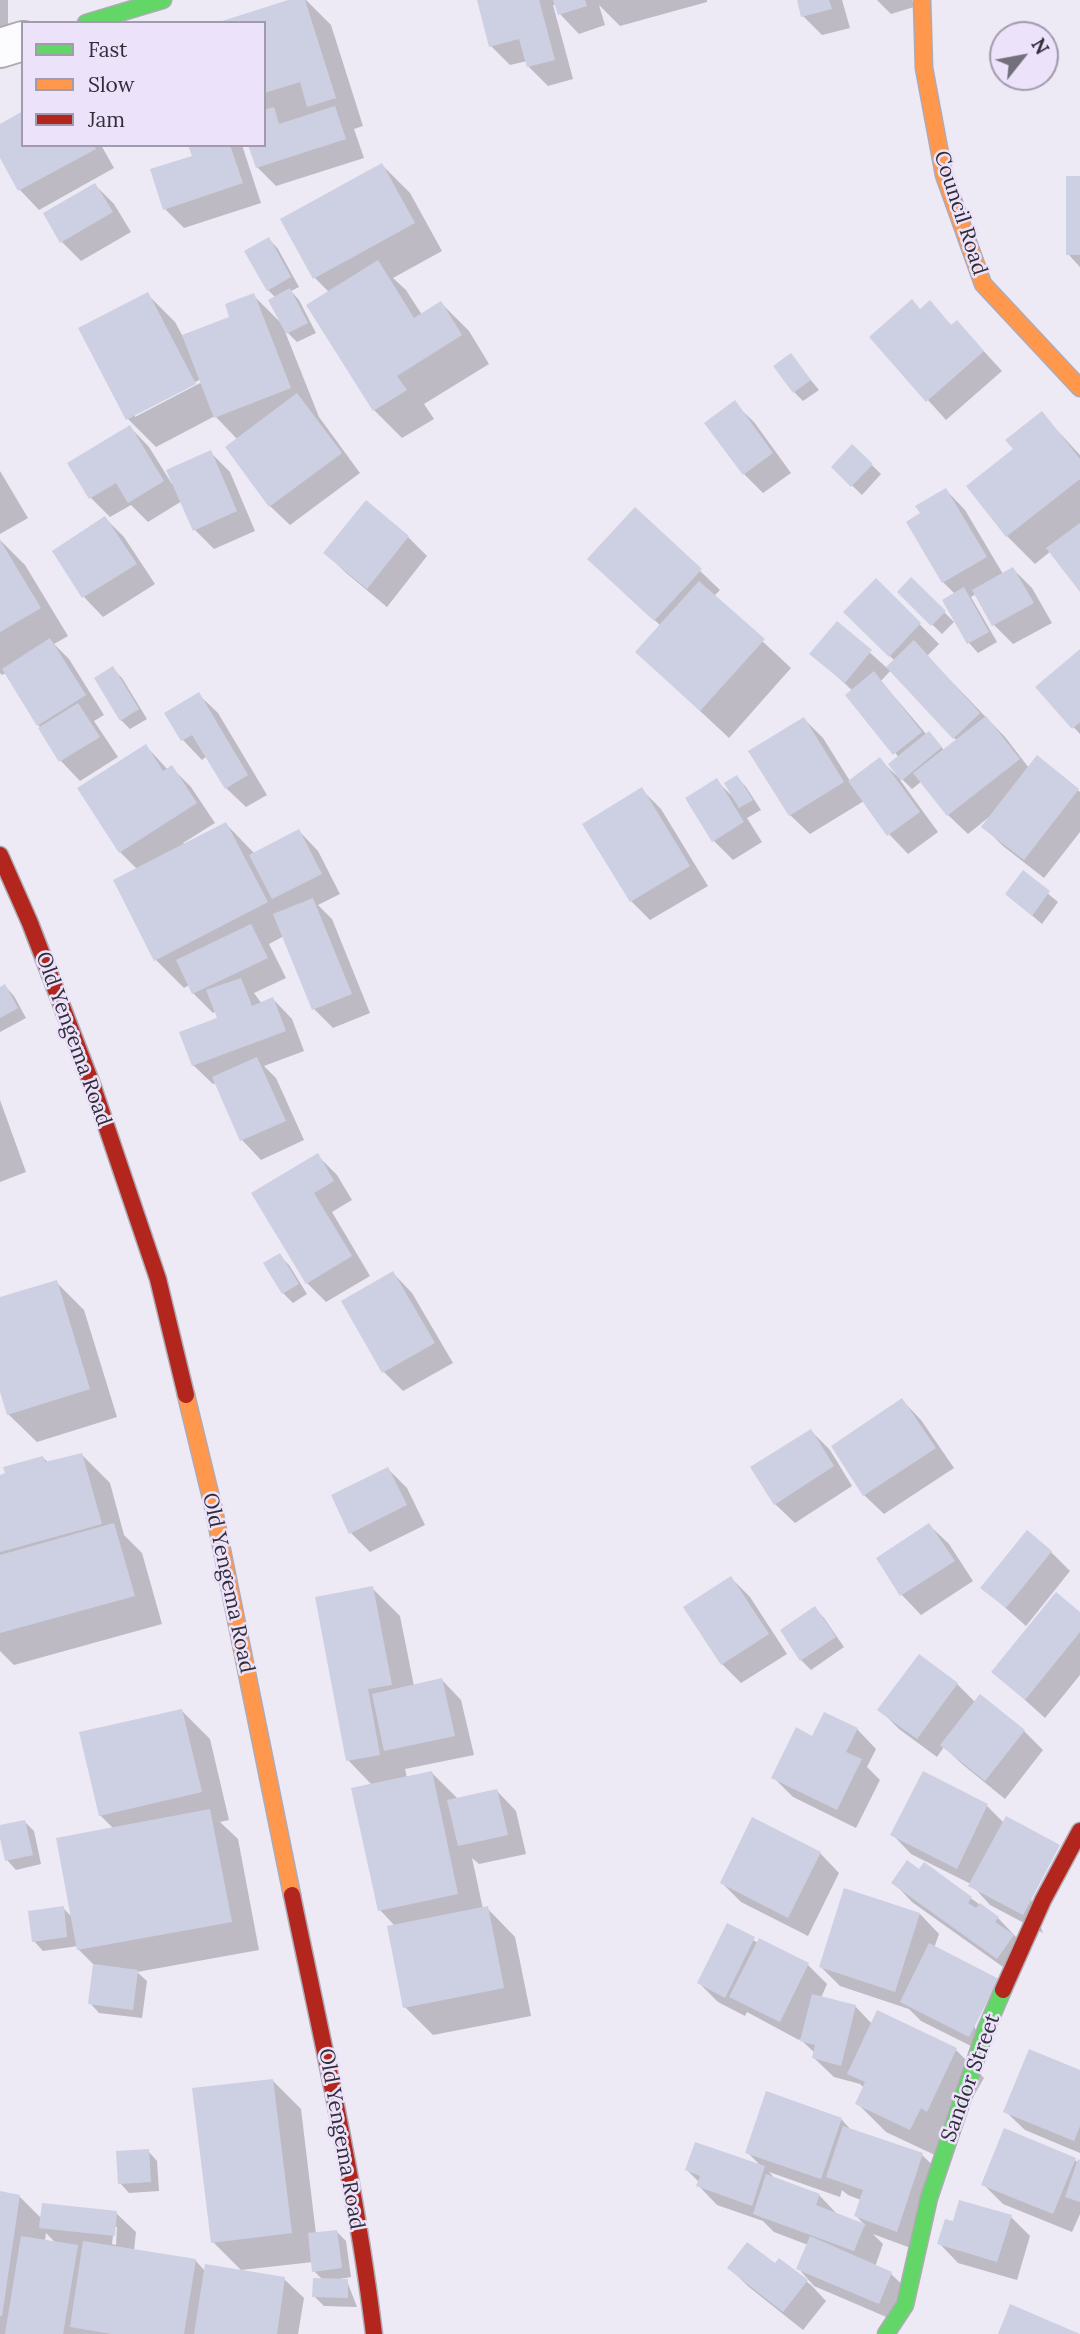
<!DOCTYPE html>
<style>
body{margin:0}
#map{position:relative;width:1080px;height:2334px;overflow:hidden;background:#ede9f5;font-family:Lora,serif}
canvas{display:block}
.legend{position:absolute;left:21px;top:21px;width:245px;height:126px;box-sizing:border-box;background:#ece3fb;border:2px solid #a29bad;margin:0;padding:9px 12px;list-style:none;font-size:21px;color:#322e39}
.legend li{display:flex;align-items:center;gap:14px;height:35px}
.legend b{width:35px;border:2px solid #a29bad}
.north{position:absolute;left:989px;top:21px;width:70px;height:70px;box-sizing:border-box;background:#ece3fb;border:2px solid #a29bad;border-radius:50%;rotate:59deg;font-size:19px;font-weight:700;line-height:28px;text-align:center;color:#322e39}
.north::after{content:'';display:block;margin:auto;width:24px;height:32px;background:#736f7b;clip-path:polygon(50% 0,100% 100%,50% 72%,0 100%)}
</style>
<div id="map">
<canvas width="1080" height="2334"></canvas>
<ul class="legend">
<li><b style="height:9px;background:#63d668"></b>Fast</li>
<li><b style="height:9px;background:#ff974d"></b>Slow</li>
<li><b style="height:9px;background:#b3261e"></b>Jam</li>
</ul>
<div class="north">N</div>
</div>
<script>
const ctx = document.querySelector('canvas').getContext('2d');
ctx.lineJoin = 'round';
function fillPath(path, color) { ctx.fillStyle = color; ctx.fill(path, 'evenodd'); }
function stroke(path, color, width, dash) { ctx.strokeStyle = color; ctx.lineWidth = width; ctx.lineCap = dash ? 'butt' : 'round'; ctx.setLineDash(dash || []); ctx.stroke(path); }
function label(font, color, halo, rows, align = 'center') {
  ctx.font = font + ' Lora,serif'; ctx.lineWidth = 5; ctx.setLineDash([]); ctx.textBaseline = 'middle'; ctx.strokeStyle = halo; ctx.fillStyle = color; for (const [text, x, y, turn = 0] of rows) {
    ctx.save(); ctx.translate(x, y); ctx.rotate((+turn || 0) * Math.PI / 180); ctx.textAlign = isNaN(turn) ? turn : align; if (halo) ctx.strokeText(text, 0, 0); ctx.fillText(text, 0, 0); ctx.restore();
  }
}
fillPath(new Path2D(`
 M0,0H8V28H0Z
 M294,0H306L331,25L363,126L354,129L364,158L276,186L257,167L264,145V23Z
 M478,0H707V2L620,26L599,5L605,25L579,34L560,14L557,4L553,5L573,79L548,86L528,66L527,61L510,65L491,46Z
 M799,0H842L850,28L822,35L803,16Z
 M877,0H912L914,7L891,14Z
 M0,126L23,145H101L114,168L39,210L20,190L0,154Z
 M190,145H242L261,203L184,228L165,209L194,157Z
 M382,165L410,193L442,251L393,278L406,290L422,315L441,303L469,331L489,364L424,404L434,419L402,438L374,410L309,305L330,293L315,278Z
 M1080,178V267L1068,254Z
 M95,185L114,204L131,232L81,261L62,242L45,214Z
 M269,239L278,249L299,287L291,291L299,300L316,333L297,342L284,329L319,417L360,473L290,525L270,506L227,448L238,440L215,416L156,447L128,419L147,294L175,322L183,337L231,318L253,295L281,323L276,298L268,290ZM203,378L204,381L135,417V413Z
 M930,303L952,326L957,322L1002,371L946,420L871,337L921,311Z
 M791,356L819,390L803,401L794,392Z
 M734,403L754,422L791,473L763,493L744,474Z
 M1042,414L1080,455V589L1051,551L1035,564L1007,536L1015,449Z
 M130,427L149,447L172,484L210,452L230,472L255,531L214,549L195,530L182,501L148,522L131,505L110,517L91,498L69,464Z
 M852,446L881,474L862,495L833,467Z
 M0,471L28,518L0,534Z
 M946,490L965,510L1003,574L1013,569L1032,588L1052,623L1013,644L994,625L976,594L971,597L997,642L978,653L969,643L944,600L955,594L943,582L908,522L922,514Z
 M635,509L720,590L714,596L791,668L729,738L637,652L661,626L609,578Z
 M105,518L124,537L155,584L103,617L84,597L54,551Z
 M408,537L427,556L387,607L345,572L326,553Z
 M0,540L25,565L68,636L54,644L69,659L104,715L94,721L118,757L80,781L61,761L6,673L2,675L0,673Z
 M911,579L954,622L942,634L899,592Z
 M876,580L939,644L927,656L1005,737L1029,768L1037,758L1080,792V832L1044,878L1003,846L984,827L989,817L968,834L948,815L922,781L912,789L901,778L900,780L938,832L908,854L889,834L864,801L810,834L790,815L804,719L823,738L850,781L880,760L898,777L900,776L899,758L853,691L812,654L837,623L887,668L895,661L845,612ZM891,670L957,741L945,751L929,733L927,735L881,681Z
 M1080,651V734L1038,688Z
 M113,669L122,678L147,719L130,729L121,720Z
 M198,694L218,713L267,795L246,807L226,788L207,756L202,760L183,740L167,713Z
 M146,746L168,770L172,768L191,787L215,823L183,843L185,845L226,824L255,854L299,831L318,851L340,894L318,905L332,919L370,1013L333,1028L314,1009L284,936L269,944L286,978L254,993L262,1004L273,999L292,1019L304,1051L264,1066L276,1078L304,1140L261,1160L242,1140L216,1083L213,1084L193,1065L219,1019L216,1011L213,1013L193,993L189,985L184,988L156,960L138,870L120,852Z
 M737,777L746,787L761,810L747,818L762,842L733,860L714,841L717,781L732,796Z
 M641,789L661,809L708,886L650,920L631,901Z
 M1023,873L1058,902L1042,924L1007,894Z
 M5,986L14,996L26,1018L0,1032V989Z
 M0,1100L26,1172L0,1182Z
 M317,1155L337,1175L352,1200L332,1212L370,1276L326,1302L307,1283L253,1194Z
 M280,1256L289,1265L307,1294L293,1303L283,1293L266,1264Z
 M393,1273L412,1293L453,1363L403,1391L384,1372Z
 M56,1282L84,1310L117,1417L37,1442L8,1414L0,1386V1299Z
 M902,1400L921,1420L954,1468L884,1514L864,1495Z
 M811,1431L830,1450L852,1486L795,1523L775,1504Z
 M82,1455L110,1483L124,1535L142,1553L162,1624L14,1665L0,1651V1477L43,1458L49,1463Z
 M388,1469L407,1488L425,1525L370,1552L351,1533Z
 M929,1525L949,1544L973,1581L921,1615L902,1595L878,1559Z
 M1051,1552L1070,1571L1026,1626L983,1588Z
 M731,1578L750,1597L787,1654L741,1683L722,1664Z
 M372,1588L400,1616L414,1686L442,1680L461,1700L474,1755L405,1769L407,1778L432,1773L458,1799L497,1791L516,1811L526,1854L479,1864L472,1858L483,1909L487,1908L515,1937L531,2016L433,2035L405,2007L395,1926L380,1910L372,1785L348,1760Z
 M815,1608L824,1618L844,1647L811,1670L801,1660L782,1631Z
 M1080,1615V1675L1045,1718L994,1672Z
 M919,1656L957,1684L976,1703L1024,1731L1043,1750L1005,1799L962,1764L944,1747L937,1757L899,1729L880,1710Z
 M182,1711L210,1739L229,1820L220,1822L238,1839L259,1950L137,1972L147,1981L142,2018L99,2013L90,2003L94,1965L78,1949V1946L43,1951L34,1941L63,1908L72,1917L114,1829L100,1815Z
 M857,1729L876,1749L867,1767L880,1780L856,1828L793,1797L773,1777Z
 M923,1773L987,1806L1004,1823L1043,1933L990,1905L971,1884L911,1854L892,1834Z
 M24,1821L34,1831L41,1864L16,1870L7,1860L0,1827Z
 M820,1853L839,1873L808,1936L741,1902L722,1883Z
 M924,1864L998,1918L1017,1938V1977L912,1902L893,1882L919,1871Z
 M920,1914L939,1934L934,1948L989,2055L921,2021L909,2009L840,1986L821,1967Z
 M728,1925L758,1943L759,1940L808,1965L827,1984L821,1998L855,2006L872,2024L956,2050L984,2078L939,2157L886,2132L857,2103L864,2088L860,2084L834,2077L814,2058L815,2053L800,2039L799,2040L747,2012L745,2016L718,2002L699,1983Z
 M1080,2072V2153L1025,2130L1005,2111Z
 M273,2081L301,2109L316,2234L337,2232L346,2241L351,2277L339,2279V2281H347L357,2307L324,2306L314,2296L323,2280L314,2271L313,2262L241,2270L213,2242Z
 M841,2119L852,2131L922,2155L942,2174L916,2250L873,2234L883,2244L875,2267L891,2274L911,2293L898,2322L814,2286L798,2268L808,2245L774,2232L763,2221L717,2205L698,2185L699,2182L687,2170L762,2167L747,2152ZM769,2172L840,2197L842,2190L848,2195L861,2200L856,2216L866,2226L838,2215L819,2195L776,2180Z
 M148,2151L157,2161L159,2191L129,2193L120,2183Z
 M1075,2160L1078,2163L1080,2162V2214L1072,2232L1003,2204L983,2184Z
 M0,2193L19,2196L41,2218L116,2213L136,2232L134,2251L195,2260L205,2271L284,2279L304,2298L298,2334H0ZM114,2227H117L116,2245L112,2244ZM46,2233L56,2243L45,2241Z
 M1011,2217L1030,2236L1017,2280L958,2263L939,2243L954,2224Z
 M779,2260L811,2285L826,2301L803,2330L749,2287L729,2268L775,2266Z`), '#0003');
fillPath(new Path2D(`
 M288,0H305L336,98L307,107L300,82L264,93V23H216Z
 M477,0H539L555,60L527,67L519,39L489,47Z
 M553,0H585L587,6L558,15Z
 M797,0H829L832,9L801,17Z
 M335,106L346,139L256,168L248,145H264V110L274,107L279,124Z
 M23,111V145H94L96,149L18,191L0,158V124Z
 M188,145H230L243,183L163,210L150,169L192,156Z
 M382,163L415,223L313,279L280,219Z
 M1066,176H1080V255H1066Z
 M95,183L113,212L60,243L43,213Z
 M269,237L291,277L267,291L244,251Z
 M378,260L414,318L441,301L462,335L397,376L407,390L373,411L306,305Z
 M290,288L308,323L286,334L268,300Z
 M148,292L196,384L126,420L78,328Z
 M254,293L291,388L214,418L182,335L229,317L225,304Z
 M912,299L920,309L930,300L951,325L957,320L984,351L926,402L869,337Z
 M791,353L811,380L793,393L773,366Z
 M297,393L342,453L269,507L225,447Z
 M735,400L773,453L743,475L704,423Z
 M1042,411L1080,459V479L1006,537L966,486L1013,449L1005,440Z
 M130,425L164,481L128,503L116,483L89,499L67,463Z
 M852,444L873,464L851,487L831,467Z
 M211,450L237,511L193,531L166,470Z
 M946,488L987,557L942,583L906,522L920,513L915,506Z
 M366,500L409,536L367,589L323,553Z
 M635,507L702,569L654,621L587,559Z
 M105,516L137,564L82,598L52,551Z
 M1080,523V592L1046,548Z
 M0,540L41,608L0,632Z
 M1013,567L1034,603L992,626L972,590Z
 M911,577L946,611L931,626L897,592Z
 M876,578L921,623L889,657L843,612Z
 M699,581L765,639L700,711L635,652Z
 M964,587L989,632L967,644L942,600Z
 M837,621L872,650L845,683L809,654Z
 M50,638L86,695L37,726L2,669Z
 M914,640L980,713L953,739L886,667Z
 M1080,649V722L1072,729L1035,687Z
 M113,666L139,709L120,721L94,678Z
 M874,671L922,732L893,755L845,695Z
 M199,692L248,775L225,789L192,735L181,741L164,713Z
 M78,703L100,737L59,762L38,728Z
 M986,716L1020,759L947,816L913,773Z
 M804,717L844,782L789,816L748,751Z
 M929,731L942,747L901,781L888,764Z
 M146,744L163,771L172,765L197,803L119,853L77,788Z
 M1037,755L1079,789L1024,860L981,827Z
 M880,757L920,812L887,836L848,781Z
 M737,775L753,800L739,808L724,783Z
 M717,778L744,822L712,842L685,798Z
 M642,787L690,866L630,902L582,824Z
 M226,822L268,902L154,961L113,880Z
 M299,829L322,874L272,899L249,855Z
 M1023,870L1050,891L1032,916L1005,894Z
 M313,898L352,994L312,1010L273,914Z
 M251,924L268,958L192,994L176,960Z
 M241,978L252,1006L273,997L286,1031L192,1066L179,1032L217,1018L206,990Z
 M5,984L18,1008L0,1018V987Z
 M257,1057L286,1121L240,1141L212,1077Z
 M318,1153L334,1181L314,1193L352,1256L306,1284L251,1193Z
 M280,1253L299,1284L282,1294L263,1263Z
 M393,1271L435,1343L382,1373L341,1301Z
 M57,1280L90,1389L7,1415L0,1392V1297Z
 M902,1398L936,1448L863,1496L831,1446Z
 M811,1429L834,1466L774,1505L750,1467Z
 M82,1453L102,1524L0,1552V1475L5,1473L3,1467L43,1456L45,1462Z
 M388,1467L407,1505L349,1534L331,1495Z
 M114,1523L135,1596L0,1633V1555Z
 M929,1523L955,1561L900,1596L876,1558Z
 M1027,1530L1052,1551L1006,1608L980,1588Z
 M731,1576L769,1634L721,1665L683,1607Z
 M373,1586L392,1685L368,1689L380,1755L346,1761L315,1597Z
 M1056,1592L1080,1612V1632L1025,1700L991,1672Z
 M815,1606L836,1637L800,1661L780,1630Z
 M919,1654L958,1683L917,1739L877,1710Z
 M442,1678L455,1736L384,1751L372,1694Z
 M980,1694L1025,1730L985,1781L940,1745Z
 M182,1709L202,1792L99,1816L79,1732Z
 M824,1712L858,1728L846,1752L862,1759L837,1810L771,1778L796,1727L812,1736Z
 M432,1771L458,1894L378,1911L351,1788Z
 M923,1771L988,1804L957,1869L890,1835Z
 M497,1789L508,1835L458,1846L447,1800Z
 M210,1809L232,1922L77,1950L56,1838Z
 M1006,1816L1060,1845L1023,1915L968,1886Z
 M752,1817L821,1852L788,1918L720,1883Z
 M25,1820L33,1855L5,1861L0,1838V1825Z
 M907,1860L919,1869L924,1862L972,1897L968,1903L976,1908L980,1903L999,1917L995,1922L1014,1935L997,1959L891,1883Z
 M844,1888L920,1913L895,1992L819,1967Z
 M64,1906L67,1937L32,1942L28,1911Z
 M488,1906L504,1988L403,2008L387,1926Z
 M727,1923L755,1937L725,1998L697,1983Z
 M759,1938L809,1963L780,2022L729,1997Z
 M929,1943L999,1979L969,2037L900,2002Z
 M93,1964L138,1970L133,2010L88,2004Z
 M812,1994L856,2005L841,2066L812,2058L815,2045L800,2041Z
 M877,2010L957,2048L927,2112L921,2108L910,2130L855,2104L865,2082L847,2074Z
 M1029,2049L1080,2070V2126L1074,2141L1003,2112Z
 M273,2079L292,2233L211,2243L192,2088Z
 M766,2091L842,2118L821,2179L745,2153Z
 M843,2126L923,2153L897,2232L854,2216L863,2190L826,2177Z
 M1004,2128L1076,2158L1053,2214L981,2185Z
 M695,2142L765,2166L752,2206L696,2186L700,2176L685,2170Z
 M149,2149L151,2182L118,2184L116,2151Z
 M1078,2159L1080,2160V2202L1065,2197Z
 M766,2174L820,2194L816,2205L865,2224L854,2251L753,2214Z
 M0,2191L20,2195L2,2316H0Z
 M959,2200L1012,2215L997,2262L937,2244L945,2219L953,2221Z
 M42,2203L117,2211L115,2236L39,2228Z
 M337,2230L342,2268L312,2272L308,2233Z
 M21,2236L78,2245L63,2334H5Z
 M810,2236L892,2272L879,2304L796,2269Z
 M83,2241L196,2259L184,2334H112L70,2327Z
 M747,2242L775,2263L779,2258L808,2280L783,2312L727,2268Z
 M205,2264L285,2277L277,2334H194Z
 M313,2278L348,2279V2298L312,2297Z
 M1010,2304L1080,2334H998Z`), '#cdd0e2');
const street = new Path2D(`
 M0,48L23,41`);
const fast = new Path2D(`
 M86,23L163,0
 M886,2334L905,2305L929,2198L986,2029L1003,1990`);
const slow = new Path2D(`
 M922,0L924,68L944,175L983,284L1080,388
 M186,1395L213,1506L292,1895`);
const jam = new Path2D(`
 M0,855L30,923L93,1087L158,1279L186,1395
 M292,1895C322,2040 356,2186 374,2334
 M1003,1990L1043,1900L1080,1831`);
stroke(street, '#afabb6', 42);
stroke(fast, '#afabb6', 19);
stroke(slow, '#afabb6', 19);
stroke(jam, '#afabb6', 19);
stroke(street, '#fcfcfe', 38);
stroke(fast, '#63d668', 16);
stroke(slow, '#ff974d', 16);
stroke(jam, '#b3261e', 16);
label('21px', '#322e39', '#ece3fb', [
 ["Council Road",960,213,72],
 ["Old Yengema Road",73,1039,70],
 ["Old Yengema Road",228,1583,78],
 ["Sandor Street",971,2078,-70],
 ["Old Yengema Road",341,2139,80]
]);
</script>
